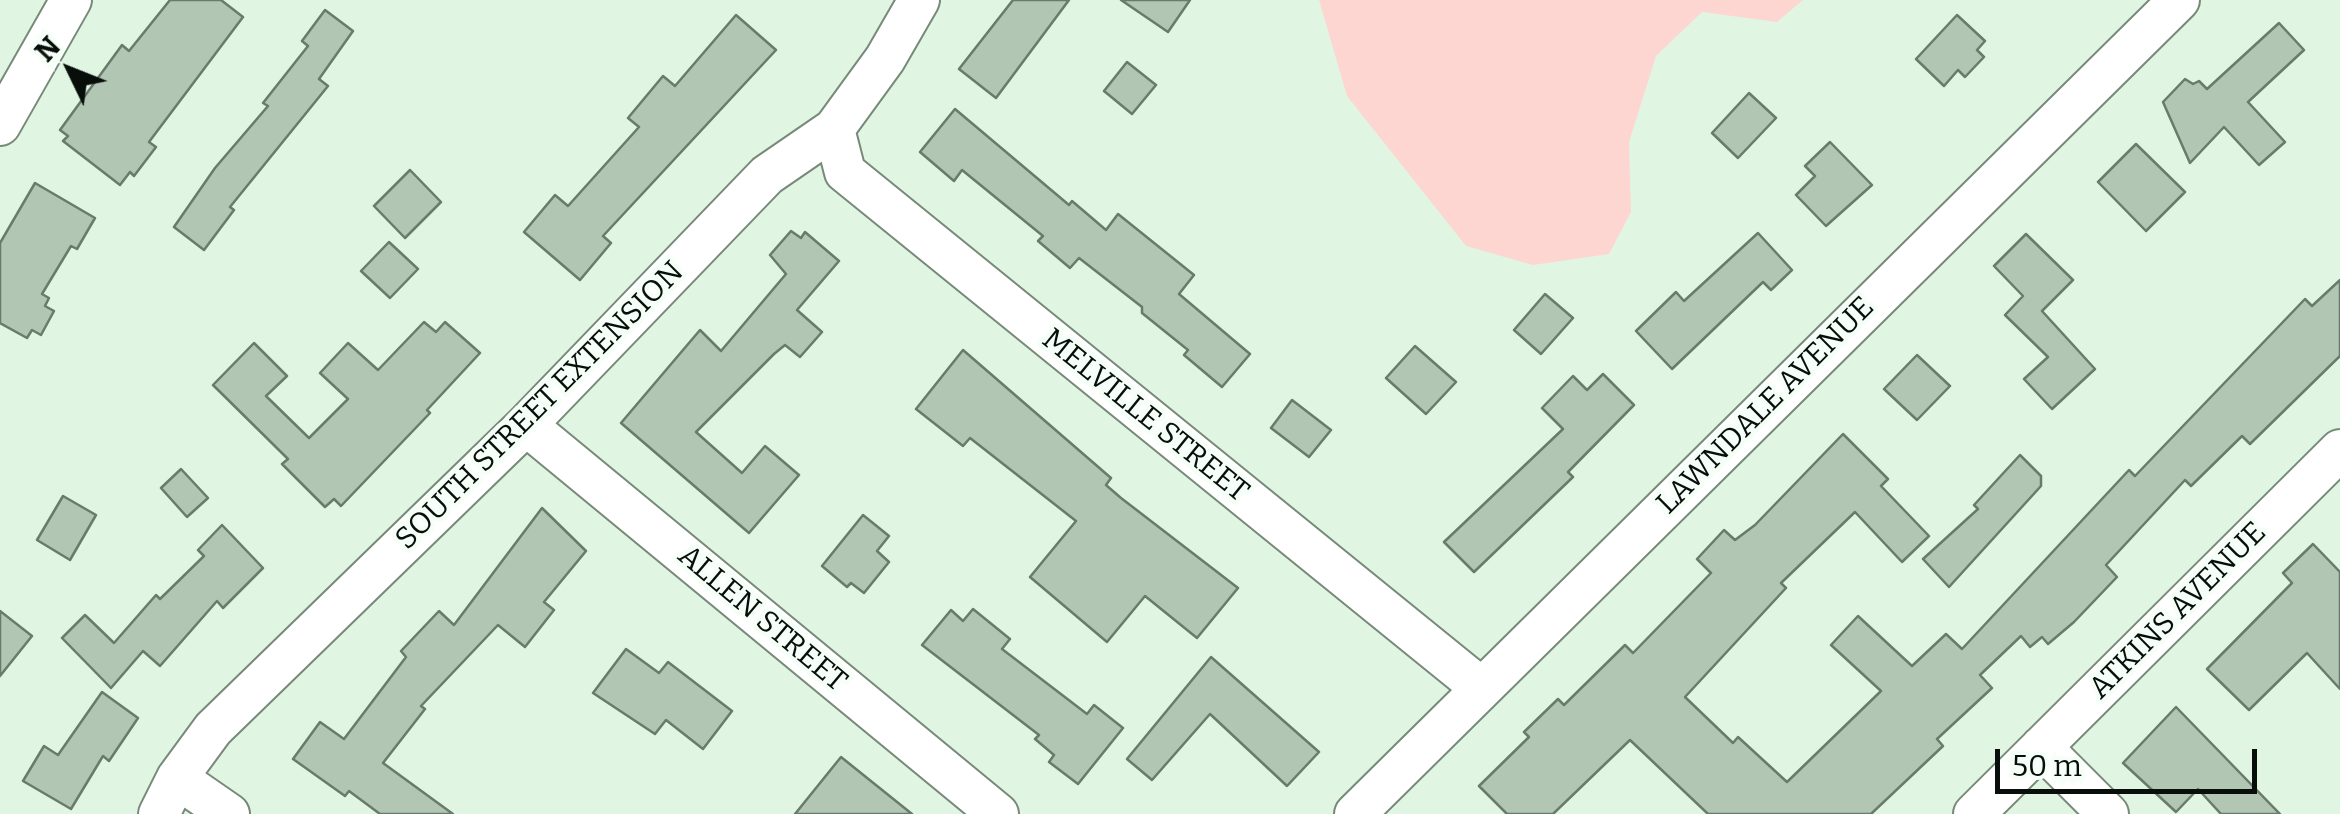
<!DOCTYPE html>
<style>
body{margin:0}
#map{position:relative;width:2340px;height:814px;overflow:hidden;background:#e1f5e3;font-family:Bitter,serif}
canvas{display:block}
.north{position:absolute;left:20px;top:20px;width:100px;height:100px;-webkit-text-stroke:8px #f6fff7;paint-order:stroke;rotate:313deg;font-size:28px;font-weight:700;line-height:40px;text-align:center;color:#080e09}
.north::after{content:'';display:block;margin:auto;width:35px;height:45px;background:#080e09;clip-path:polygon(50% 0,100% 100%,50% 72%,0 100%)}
.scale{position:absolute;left:1995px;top:749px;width:262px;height:45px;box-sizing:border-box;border:5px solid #080e09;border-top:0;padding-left:12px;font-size:30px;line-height:35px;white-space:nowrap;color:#080e09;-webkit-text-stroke:8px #f6fff7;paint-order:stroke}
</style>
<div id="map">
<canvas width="2340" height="814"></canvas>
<div class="north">N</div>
<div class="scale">50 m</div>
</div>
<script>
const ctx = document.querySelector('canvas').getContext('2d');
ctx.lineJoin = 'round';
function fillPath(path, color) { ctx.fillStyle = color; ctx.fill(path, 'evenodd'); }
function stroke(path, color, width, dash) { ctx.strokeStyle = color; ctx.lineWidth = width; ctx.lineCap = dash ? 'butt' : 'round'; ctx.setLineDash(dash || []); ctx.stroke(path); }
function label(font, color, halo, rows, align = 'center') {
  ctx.font = font + ' Bitter,serif'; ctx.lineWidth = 9; ctx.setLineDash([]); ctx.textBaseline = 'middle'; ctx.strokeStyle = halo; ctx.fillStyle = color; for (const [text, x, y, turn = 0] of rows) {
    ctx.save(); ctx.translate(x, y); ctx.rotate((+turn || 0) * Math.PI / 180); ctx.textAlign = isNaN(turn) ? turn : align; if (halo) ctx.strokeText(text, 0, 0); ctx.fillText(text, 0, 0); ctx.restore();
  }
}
fillPath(new Path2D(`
 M1319,0H1803L1777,22L1702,12L1656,56L1629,142L1631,212L1609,254L1533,265L1466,246L1347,96Z`), '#fed6d1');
const building = new Path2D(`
 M170,0H221L243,17L149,142L156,147L134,176L130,172L120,185L63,141L68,136L60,130L122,45L129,51Z
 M1013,0H1069L996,98L959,69Z
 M1121,0H1190L1168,32Z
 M325,10L353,31L319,79L328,86L230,207L234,210L204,250L174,227L215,168L268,106L263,103L308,46L302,41Z
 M736,15L776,50L603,236L611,243L580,280L524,232L555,195L568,206L639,127L628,118L663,76L675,86Z
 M1957,15L1985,41L1977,50L1984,57L1965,77L1958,70L1944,86L1916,59Z
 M2279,23L2304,50L2248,102L2285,142L2259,165L2224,127L2190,163L2163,102L2185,79L2193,84L2199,81L2207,89Z
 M1127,62L1156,85L1132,114L1104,91Z
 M1749,93L1776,118L1738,158L1712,133Z
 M955,109L1069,205L1072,201L1106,230L1118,214L1194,275L1179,294L1250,354L1222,387L1184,355L1188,350L1142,313V307L1079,258L1070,268L1038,241L1043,236L962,170L954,181L920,152Z
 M1830,142L1872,185L1826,226L1796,195L1815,176L1805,166Z
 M2136,144L2185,192L2146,231L2098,182Z
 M410,170L441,202L405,238L374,206Z
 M35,183L95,218L77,249L71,246L42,294L49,298L45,306L54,311L41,335L32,330L27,338L0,323V243Z
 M791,231L801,238L805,232L839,261L797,310L822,332L800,357L785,345L774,354L696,432L742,473L765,446L799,475L749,533L621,423L700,330L721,351L786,274L770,255Z
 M1758,233L1792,270L1771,290L1763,282L1672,369L1636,331L1676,292L1684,301Z
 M2026,234L2073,280L2042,311L2095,369L2052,409L2024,379L2048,357L2005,315L2023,296L1994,266Z
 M389,242L418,269L390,298L361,271Z
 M2340,280V356L2250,444L2242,436L2191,486L2185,480L2106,565L2117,577L2074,622L2048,644L2042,637L2030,647L2021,636L1980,675L1992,688L1937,739L1943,746L1871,814H1708L1630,740L1553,814H1507L1479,786L1529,737L1524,732L1558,699L1564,705L1625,645L1633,653L1711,573L1697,559L1724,530L1735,540L1755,525L1843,434L1888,479L1881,486L1929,536L1902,562L1855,512L1781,583L1786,588L1685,697L1733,743L1738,737L1787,782L1881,691L1831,645L1858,616L1912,666L1946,634L1962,649L2129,470L2135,476L2305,299L2312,306Z
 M1545,294L1573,318L1541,354L1514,330Z
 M424,322L436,332L445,322L480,353L427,410L430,413L341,506L334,499L325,507L282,464L288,459L213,385L254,343L287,376L266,396L309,438L348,399L320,373L348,343L378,370Z
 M1415,346L1456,382L1426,414L1386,378Z
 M963,350L1111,478L1106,485L1121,498L1238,588L1197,638L1145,596L1107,642L1030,577L1076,521L970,438L963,446L916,409Z
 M1917,355L1950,386L1917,420L1884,389Z
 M1603,374L1634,405L1568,472L1573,477L1474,572L1444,542L1563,429L1542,408L1573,376L1587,390Z
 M1292,400L1331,430L1309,457L1271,428Z
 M2020,455L2041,476V486L1949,587L1923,559L1978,509L1974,505Z
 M181,469L208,498L187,517L161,488Z
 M63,496L96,515L70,560L37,540Z
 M542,508L586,551L544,602L554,610L525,647L498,625L421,706L425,709L383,763L453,814H380L349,791L345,796L293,759L320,722L344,739L406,657L401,651L439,611L454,625Z
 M863,515L889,536L877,551L889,562L864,593L851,583L847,587L822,566Z
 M222,525L263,568L223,608L217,601L160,666L143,651L111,688L62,638L85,615L114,643L156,595L160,599L204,556L198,550Z
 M2313,544L2340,572V689L2307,653L2249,710L2207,669L2292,583L2283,573Z
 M973,609L1010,639L1002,649L1087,714L1094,705L1123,728L1078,784L1049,762L1054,755L1035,739L1039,735L922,645L951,610L963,621Z
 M0,611L32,636L0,676Z
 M626,649L659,673L668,662L732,711L703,749L666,720L655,734L593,693Z
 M1211,657L1319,752L1287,786L1210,714L1152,780L1127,759Z
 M102,692L138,718L109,761L103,756L71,809L23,781L44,746L58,755Z
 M2176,707L2280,814H2221L2198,789L2176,812L2123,763Z
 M841,757L912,814H795Z`);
fillPath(building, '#b2c6b4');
stroke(building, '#697b6b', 2.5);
const minor = new Path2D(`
 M0,125L71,0
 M834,129L845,172L1480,687
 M526,425L998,814
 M2041,747L2108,814
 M177,778L229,814
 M159,814L177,778L213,729L526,425L767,175L834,129L885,59L919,0
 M1355,814L2179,0
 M1974,814L2340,450`);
stroke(minor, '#778979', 44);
stroke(minor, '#fff', 40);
label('30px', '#080e09', '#f6fff7', [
 ["SOUTH STREET EXTENSION",540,406,-45],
 ["LAWNDALE AVENUE",1766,406,-45],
 ["MELVILLE STREET",1145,416,39],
 ["ATKINS AVENUE",2178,611,-45],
 ["ALLEN STREET",762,619,40]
]);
</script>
